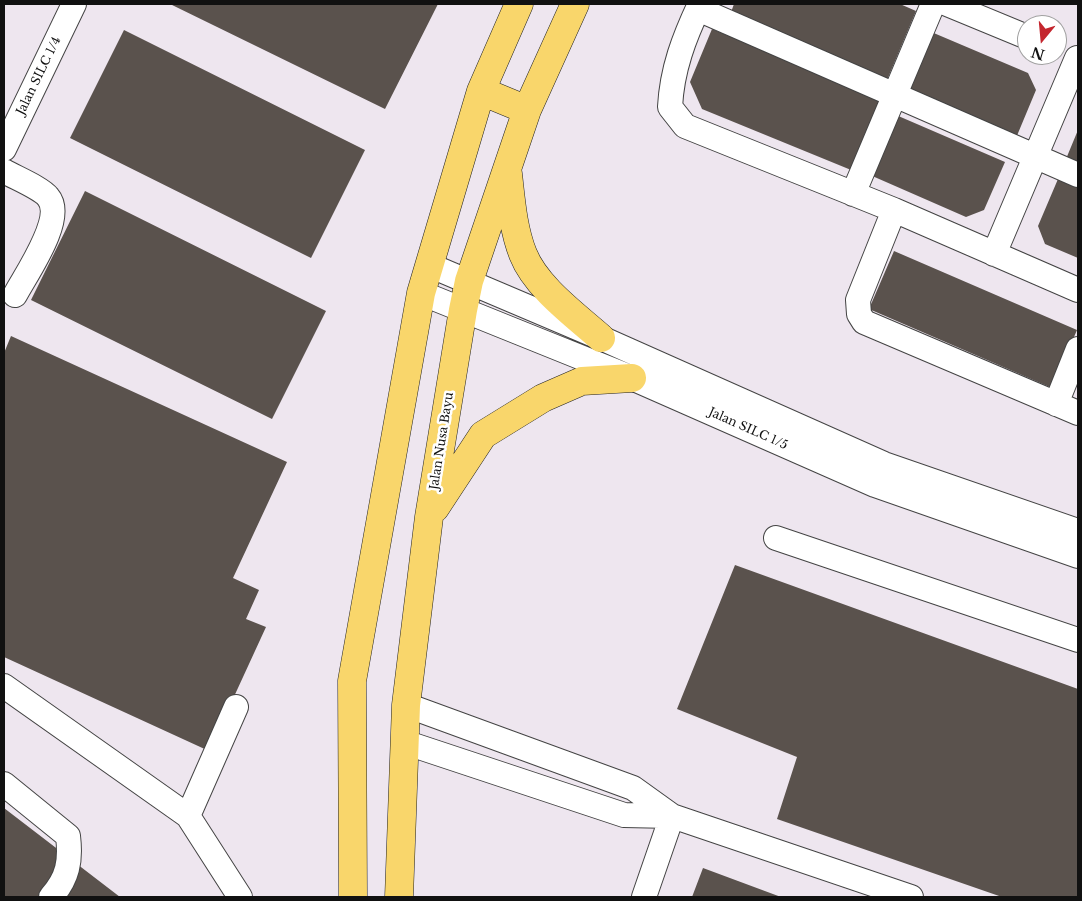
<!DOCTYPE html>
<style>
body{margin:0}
#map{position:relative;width:1082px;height:901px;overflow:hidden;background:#fffdf5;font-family:"Libre Baskerville",serif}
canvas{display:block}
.frame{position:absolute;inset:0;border:5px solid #111;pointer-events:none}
.north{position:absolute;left:1017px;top:15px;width:50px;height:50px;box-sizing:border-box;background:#fff;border:1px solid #a0a0a0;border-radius:50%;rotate:197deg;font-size:14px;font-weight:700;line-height:20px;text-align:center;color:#111}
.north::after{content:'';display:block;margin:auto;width:18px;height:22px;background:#c4262e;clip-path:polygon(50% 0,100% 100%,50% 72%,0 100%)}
</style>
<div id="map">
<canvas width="1082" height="901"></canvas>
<div class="frame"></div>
<div class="north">N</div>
</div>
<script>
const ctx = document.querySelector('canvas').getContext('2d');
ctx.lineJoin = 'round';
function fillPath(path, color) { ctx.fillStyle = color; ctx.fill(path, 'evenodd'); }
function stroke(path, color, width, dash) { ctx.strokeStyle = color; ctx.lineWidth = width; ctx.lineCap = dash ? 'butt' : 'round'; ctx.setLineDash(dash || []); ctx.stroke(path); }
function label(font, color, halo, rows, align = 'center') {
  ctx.font = font + ' "Libre Baskerville",serif'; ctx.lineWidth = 5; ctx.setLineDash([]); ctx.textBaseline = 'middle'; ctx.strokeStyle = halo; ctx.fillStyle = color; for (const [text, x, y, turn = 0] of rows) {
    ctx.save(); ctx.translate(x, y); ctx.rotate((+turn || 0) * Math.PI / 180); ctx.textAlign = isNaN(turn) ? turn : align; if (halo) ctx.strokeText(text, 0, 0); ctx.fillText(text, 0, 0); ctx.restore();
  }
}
fillPath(new Path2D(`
 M4,4H1078V897H4ZM1027,25H1057V55H1027Z`), '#eee6ef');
fillPath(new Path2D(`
 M170,4H438L385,109Z
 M734,4H900L916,11L887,80L730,15Z
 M712,29L886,101L856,172L702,109L690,82Z
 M124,30L365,150L311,258L70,138Z
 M929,31L1028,73L1036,90L1016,138L904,92Z
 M896,115L1005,162L984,210L966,217L870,175Z
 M1078,130V164L1066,159Z
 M1058,179L1078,187V258L1045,244L1038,226Z
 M85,191L326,311L272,419L31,300Z
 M894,251L1077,330L1052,388L869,309Z
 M11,336L287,462L233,578L259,590L246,619L266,627L209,751L4,657V353Z
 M735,565L1078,689V897H1002L777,819L797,757L677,709Z
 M4,808L120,897H4Z
 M703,868L781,897H692Z`), '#5a524d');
const minor = new Path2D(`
 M700,4C684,38 672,69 670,107L685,126L894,210L1078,290
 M947,4L1027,37
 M698,9L1078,175
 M4,149L74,4
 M4,171C14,177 41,188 48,197C66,218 26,274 15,295
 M853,194L933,4
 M894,210L858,300L859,314L864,322L1078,413
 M994,254L1077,58
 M429,265L601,338L884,464L1078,531
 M421,293L632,378L875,485L1078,556
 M1056,404L1078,349
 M776,538L1078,640
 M4,686L188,816L240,897
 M406,705L633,788L672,816L911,897
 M404,742L624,815L672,816
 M4,784L68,836C71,861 68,878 51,897
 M188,816L236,707
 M644,897L672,816`);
const major = new Path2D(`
 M481,91L527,110
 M508,174C511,200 513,229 523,254C536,287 575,315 601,338
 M435,508L483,435L543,398L582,381L632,378
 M353,897L352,681L421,293L481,91L519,4
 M399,897L406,705L429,517L463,310L469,281L527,110L575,4`);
stroke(minor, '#444', 26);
stroke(major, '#222', 29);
stroke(minor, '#fff', 24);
stroke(major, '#f9d66b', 28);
label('12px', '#111', '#fff', [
 ["Jalan SILC 1/4",39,76,-64],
 ["Jalan SILC 1/5",748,429,24],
 ["Jalan Nusa Bayu",442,441,-81]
]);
</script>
